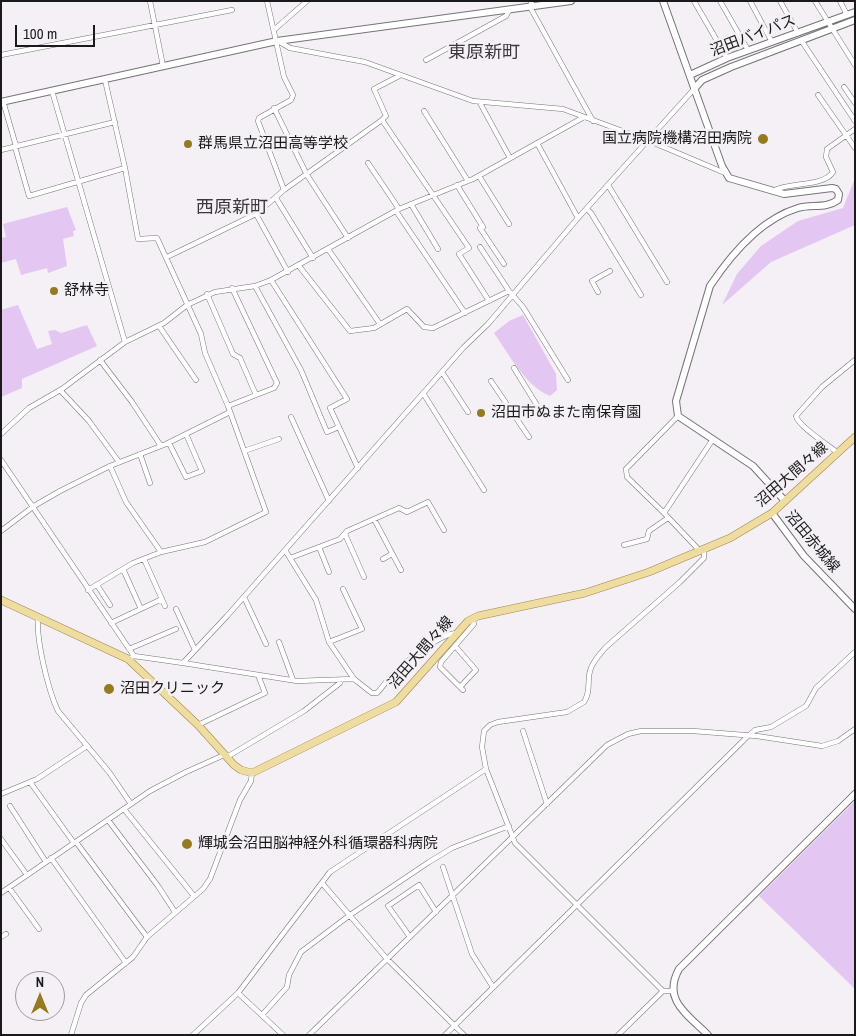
<!DOCTYPE html>
<meta charset="utf-8">
<style>
body{margin:0}
#map{position:relative;width:856px;height:1036px;overflow:hidden;background:#f4f0f6;font-family:"Archivo Narrow",sans-serif}
canvas{display:block}
.frame{position:absolute;inset:0;border:2px solid #1a191b;pointer-events:none}
.north{position:absolute;left:15px;top:971px;width:50px;height:50px;box-sizing:border-box;background:#f4f0f6;border:1px solid #9d9a9e;border-radius:50%;rotate:0deg;font-size:14px;font-weight:700;line-height:20px;text-align:center;color:#1a191b}
.north::after{content:'';display:block;margin:auto;width:18px;height:22px;background:#947b22;clip-path:polygon(50% 0,100% 100%,50% 72%,0 100%)}
.scale{position:absolute;left:15px;top:25px;width:80px;height:22px;box-sizing:border-box;border:2px solid #1a191b;border-top:0;padding-left:6px;font-size:15px;line-height:18px;white-space:nowrap;color:#1a191b;-webkit-text-stroke:4px #f4f0f6;paint-order:stroke}
</style>
<div id="map">
<canvas width="856" height="1036"></canvas>
<div class="frame"></div>
<div class="north">N</div>
<div class="scale">100 m</div>
</div>
<script>
const ctx = document.querySelector('canvas').getContext('2d');
ctx.lineJoin = 'round';
function fillPath(path, color) { ctx.fillStyle = color; ctx.fill(path, 'evenodd'); }
function stroke(path, color, width, dash) { ctx.strokeStyle = color; ctx.lineWidth = width; ctx.lineCap = dash ? 'butt' : 'round'; ctx.setLineDash(dash || []); ctx.stroke(path); }
function label(font, color, halo, rows, align = 'center') {
  ctx.font = font + ' "Archivo Narrow","Noto Sans JP",sans-serif'; ctx.lineWidth = 5; ctx.setLineDash([]); ctx.textBaseline = 'middle'; ctx.strokeStyle = halo; ctx.fillStyle = color; for (const [text, x, y, turn = 0] of rows) {
    ctx.save(); ctx.translate(x, y); ctx.rotate((+turn || 0) * Math.PI / 180); ctx.textAlign = isNaN(turn) ? turn : align; if (halo) ctx.strokeText(text, 0, 0); ctx.fillText(text, 0, 0); ctx.restore();
  }
}
fillPath(new Path2D(`
 M855,178V225L771,262L722,305L737,274L761,246L798,221L843,208Z
 M67,207L76,230L73,231L74,236L63,239L67,266L48,273L47,268L21,275L16,259L1,263V238L6,237L3,224Z
 M18,305L37,349L52,344L48,331L55,330L61,333L87,325L97,346L22,379V388L1,397V310Z
 M523,315L556,374L557,390L550,396C524,385 509,354 494,333L509,321Z
 M855,801V989L759,896Z`), '#e3c6f1');
const street = new Path2D(`
 M150,1L163,66
 M267,1L284,77L293,95L291,100L259,118L258,121L284,190
 M532,1L530,7L593,121
 M694,1L727,58
 M720,1L748,50
 M750,1L772,42
 M780,1L798,33
 M815,1L855,65
 M840,1L847,15
 M275,29L307,1
 M801,40L855,121
 M278,41L290,48L365,62L473,101L563,109L647,140L725,173
 M1,55L232,10
 M426,60L506,16L510,9
 M844,87L855,103
 M52,91L125,342
 M818,95L855,148
 M3,101L16,146
 M480,103L510,158
 M274,108L307,175L348,238
 M424,111L468,181
 M382,120L469,248L459,254L489,301
 M537,143L578,218
 M15,147L29,196L125,168
 M1,150L115,122
 M368,163L399,209
 M479,176L509,224
 M457,185L483,227L480,228L504,264
 M608,185L667,282
 M773,191C788,182 824,187 833,172L826,157L827,149L855,129
 M276,198L313,258
 M411,204L438,249
 M587,209L591,213L641,295
 M396,211L465,313
 M256,214L288,272
 M480,247L509,291
 M328,249L380,324
 M167,257L256,214L284,190L382,120L386,116L374,89L399,76
 M299,266L350,331L374,328L407,309L424,327L433,328L509,291L523,307L568,380
 M271,280L347,399L330,408L358,468
 M255,286L301,370L327,432L339,427
 M598,292L592,281L610,271
 M207,294L233,354L240,358L256,395
 M159,326L196,380
 M100,360L132,402L161,446
 M514,368L543,415
 M442,372L468,412
 M491,381L529,437
 M60,390L89,421L119,462
 M423,393L484,490
 M228,406L274,388L277,383L232,288
 M291,417L329,501
 M1,434L29,408L62,389L125,342L164,323L187,305L215,292L255,286L271,280L399,209L473,179L584,117
 M169,443L186,477L202,471L186,434
 M244,451L279,439
 M838,453C828,445 798,426 796,416L822,387L855,360
 M140,454L150,483
 M1,460L134,656
 M110,466L126,502L161,552
 M664,513L627,477L626,469L678,416
 M374,519L401,570
 M1,531L34,506L60,491L110,466L166,444L230,412
 M345,534L364,577
 M624,545L647,539L649,531L668,518
 M319,547L329,572
 M285,550L316,600L329,642L354,679
 M700,551L664,513L713,439
 M290,558L340,539L347,531L399,508L407,512L428,502L444,530
 M144,559L165,606
 M383,559L392,554
 M123,569L141,609
 M97,585L110,605
 M88,590L133,563L161,552L205,542L266,512L228,406L205,353L201,334L157,238L138,239L125,168L105,80
 M244,597L266,644
 M176,609L195,650
 M38,617C36,640 48,690 58,711L109,772L131,804
 M111,623L162,599
 M279,642L293,680
 M329,642L362,629L343,589
 M455,646L476,670L460,687
 M129,649L176,629
 M128,659L134,656L183,663L227,616L463,348L488,324L578,218L695,88
 M183,663L297,681L354,679L372,693H377C383,687 388,678 395,672C407,661 442,632 458,633
 M463,690L440,667L441,662L474,624L472,619
 M198,725L265,693L258,675
 M523,731L547,804
 M227,757L304,711L340,683L341,680
 M30,782L74,843
 M1,794L37,779L87,746
 M10,806L46,862
 M124,809L194,896
 M108,820L158,886L175,912
 M1,839L27,875
 M76,842L147,937
 M51,858L126,963
 M443,867L472,954L493,987
 M322,883L387,959L464,1035
 M10,889L39,929
 M1,893L150,791L186,772L224,755
 M1,937L6,934
 M410,937L388,906L419,885L436,912
 M663,991L515,843L486,769L482,747L484,731L490,725L498,722L567,712L584,702C591,692 587,682 590,671C592,662 600,654 606,647L680,582L704,558V551
 M238,993L283,1035
 M262,1015L287,987L289,975L301,952L350,915L429,862L452,848L509,826
 M71,1035L81,1003L86,995L133,957L147,937L203,889L210,879L240,800L251,781L252,773
 M193,1035L238,993L330,872L486,769
 M309,1035L607,745L628,734L641,731H693L757,736L822,746L838,741L855,729
 M445,1035L748,736L755,730L771,727L806,706L816,688L855,652
 M618,1035L663,991H672`);
const secondary = new Path2D(`
 M663,1L722,166L729,178L784,194L832,188L836,189L839,194L838,200C826,209 811,204 798,208C761,219 730,256 710,286L676,401L678,416L753,466L785,501
 M690,75L727,58L855,12
 M695,88L702,80L731,67L855,20
 M1,102L277,41L571,1
 M772,513L804,556L855,609
 M708,1035C687,1014 662,1000 679,969L855,794`);
const primary = new Path2D(`
 M1,600L128,659L198,725L234,765L241,770L252,773L396,702L468,621L478,616L585,593L649,572L730,538L772,513L855,437`);
stroke(street, '#777379', 5.5);
stroke(secondary, '#777379', 8);
stroke(primary, '#9d8848', 8);
stroke(street, '#fff', 4.5);
stroke(secondary, '#fff', 6);
stroke(primary, '#eedca0', 7);
for (const [x, y, r, color] of [
 [763,139,6,"#947b22"],
 [188,144,5,"#947b22"],
 [54,291,5,"#947b22"],
 [481,413,5,"#947b22"],
 [109,689,6,"#947b22"],
 [187,844,6,"#947b22"]
]) { const dot = new Path2D(); dot.arc(x, y, r, 0, 2 * Math.PI); ctx.fillStyle = color; ctx.fill(dot); stroke(dot, '#f4f0f6', 2); }
label('15px', '#1a191b', '#f4f0f6', [
 ["沼田バイパス",753,36,-21],
 ["沼田大間々線",792,475,-41],
 ["沼田赤城線",812,542,50],
 ["沼田大間々線",421,653,-49]
]);
label('15px', '#1a191b', '#f4f0f6', [
 ["国立病院機構沼田病院",752,139,"right"],
 ["群馬県立沼田高等学校",198,144],
 ["舒林寺",64,291],
 ["沼田市ぬまた南保育園",491,413],
 ["沼田クリニック",120,689],
 ["輝城会沼田脳神経外科循環器科病院",198,844]
], 'left');
label('18px', '#3b373d', '#f4f0f6', [
 ["東原新町",484,53],
 ["西原新町",232,208]
]);
</script>
